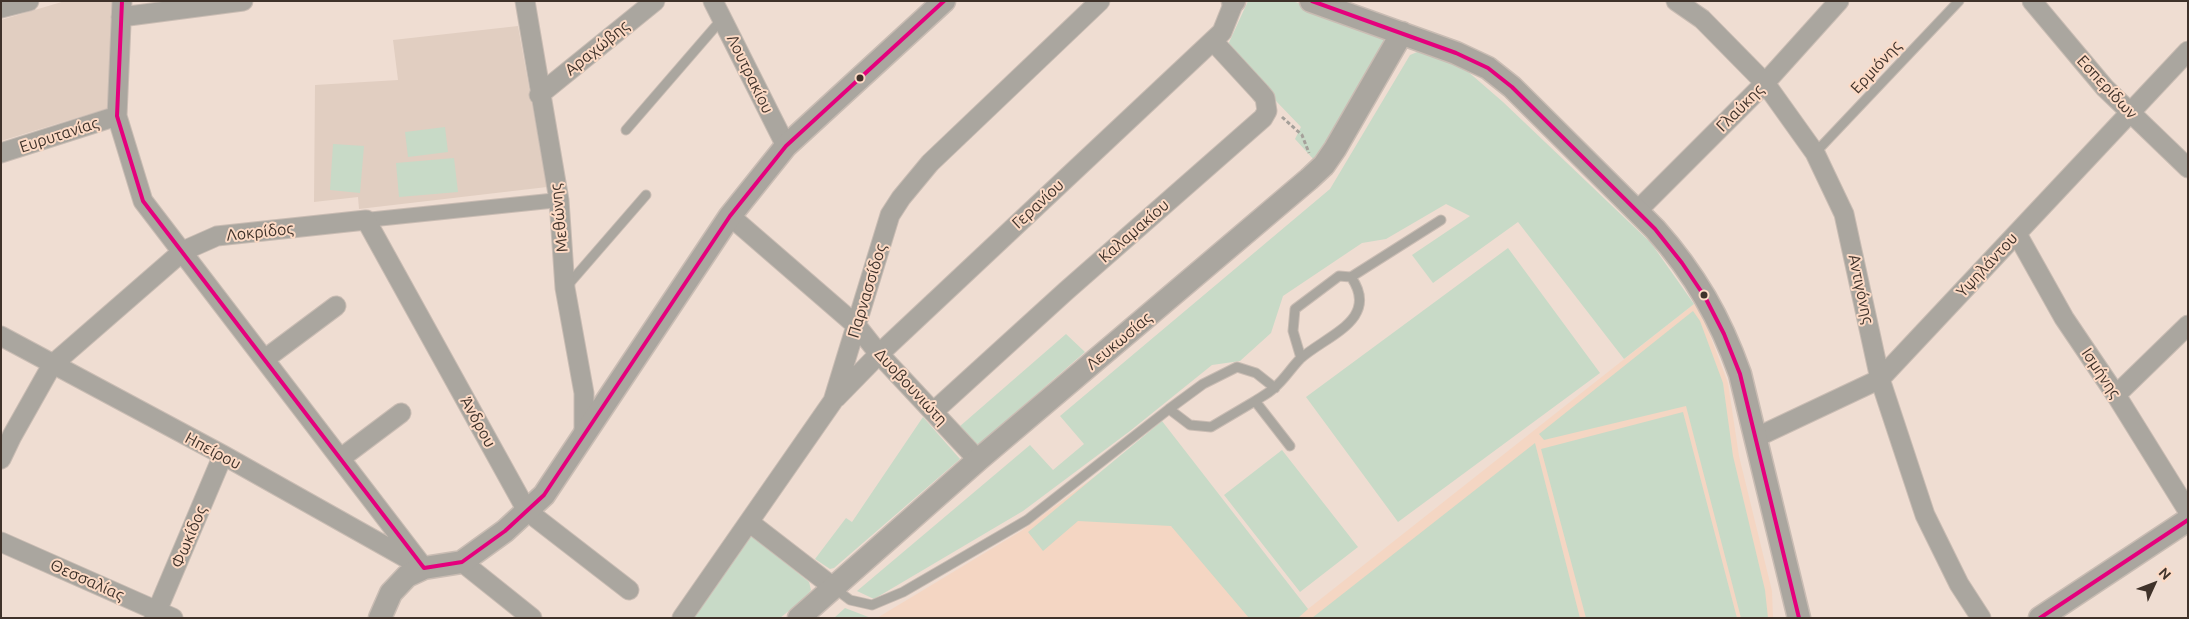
<!DOCTYPE html>
<meta charset="utf-8">
<style>
body{margin:0}
#map{position:relative;width:2189px;height:619px;overflow:hidden;background:#efddd2;font-family:Ubuntu,sans-serif}
canvas{display:block}
.frame{position:absolute;inset:0;border:2px solid #3f322a;pointer-events:none}
.north{position:absolute;left:2129px;top:559px;width:50px;height:50px;-webkit-text-stroke:4px #fcdac5;paint-order:stroke;rotate:47deg;font-size:14px;font-weight:700;line-height:20px;text-align:center;color:#3f322a}
.north::after{content:'';display:block;margin:auto;width:18px;height:22px;background:#3f322a;clip-path:polygon(50% 0,100% 100%,50% 72%,0 100%)}
</style>
<div id="map">
<canvas width="2189" height="619"></canvas>
<div class="frame"></div>
<div class="north">N</div>
</div>
<script>
const ctx = document.querySelector('canvas').getContext('2d');
ctx.lineJoin = 'round';
function fillPath(path, color) { ctx.fillStyle = color; ctx.fill(path, 'evenodd'); }
function stroke(path, color, width, dash) { ctx.strokeStyle = color; ctx.lineWidth = width; ctx.lineCap = dash ? 'butt' : 'round'; ctx.setLineDash(dash || []); ctx.stroke(path); }
function label(font, color, halo, rows, align = 'center') {
  ctx.font = font + ' Ubuntu,sans-serif'; ctx.lineWidth = 4; ctx.setLineDash([]); ctx.textBaseline = 'middle'; ctx.strokeStyle = halo; ctx.fillStyle = color; for (const [text, x, y, turn = 0] of rows) {
    ctx.save(); ctx.translate(x, y); ctx.rotate((+turn || 0) * Math.PI / 180); ctx.textAlign = isNaN(turn) ? turn : align; if (halo) ctx.strokeText(text, 0, 0); ctx.fillText(text, 0, 0); ctx.restore();
  }
}
fillPath(new Path2D(`
 M1694,304L1704,319L1728,383L1739,456L1772,591L1773,618H877L1021,531L1162,427L1308,609Z`), '#f4d6c3');
fillPath(new Path2D(`
 M65,1H117L112,107L1,141V20Z
 M518,26L547,187L359,209L358,197L314,202L315,85L398,80L393,40Z`), '#e1cec1');
fillPath(new Path2D(`
 M1248,1H1292L1311,7L1385,39L1326,151L1315,161L1295,139L1301,127L1226,49Z
 M1422,50L1458,63L1503,102L1651,243L1694,304L1624,359L1518,222L1433,283L1412,255L1470,216L1446,204L1386,239L1362,243L1283,296L1271,333L1240,361L1212,365L1130,431L1023,511L874,599L857,591L1030,445L1053,470L1084,444L1060,416L1330,189L1410,55Z
 M445,127L448,152L408,157L405,132Z
 M333,144L364,146L360,193L330,190Z
 M454,158L458,192L399,197L396,163Z
 M1508,248L1600,373L1398,522L1306,397Z
 M1693,311L1700,321L1723,383L1733,456L1765,590L1768,618H1741L1686,406L1544,440L1539,434Z
 M1066,334L1085,352L978,445L959,427Z
 M1683,412L1737,618H1586L1541,449Z
 M923,417L960,459L834,568L830,569L815,559L846,518L852,522Z
 M1162,421L1308,609L1298,618H1249L1171,526L1078,521L1043,551L1028,532Z
 M1535,443L1580,618H1312Z
 M1282,450L1358,547L1300,592L1224,495Z
 M750,534L809,582L811,590L805,598L780,618H692Z
 M845,608L871,618H834Z`), '#c8dac7');
const service = new Path2D(`
 M626,130L722,19
 M1815,153L1959,1
 M1351,277L1441,220
 M567,286L646,195
 M1255,401C1261,397 1269,393 1274,388C1284,380 1291,368 1300,359C1325,336 1381,320 1351,277L1339,276L1295,309L1293,331L1301,358
 M1169,409L1203,384L1237,367L1256,373L1275,388
 M833,587L850,600L872,605L903,592L1027,520L1169,409L1190,425L1211,427L1255,401L1290,446`);
const pedestrian = new Path2D(`
 M366,220L559,200`);
const minor = new Path2D(`
 M122,1L117,116L143,201L424,568
 M525,1L559,200L565,288L584,393V435
 M713,1L786,146
 M1676,1L1702,19L1765,83L1815,153L1844,214L1880,379L1925,515L1959,584L1981,618
 M2032,1L2105,88L2188,168
 M1,8L29,1
 M121,17L243,1
 M539,95L655,1
 M1,153L117,116
 M1637,211L1765,83L1839,1
 M730,216L857,326L879,354L978,460
 M2017,234L2064,318L2116,395L2188,511
 M1,336L223,455L417,564
 M265,359L336,306
 M2116,395L2188,325
 M836,398L879,354L1222,32L1234,2
 M933,412L1066,291L1263,118L1267,111L1265,98L1260,92L1213,41
 M1755,438L1880,379L2188,51
 M341,458L401,413
 M1,459L12,436L52,365L183,251L217,236L366,220L527,511L629,590
 M749,522L833,587
 M1,542L173,618
 M462,562L532,618
 M154,618L223,455
 M682,618L833,401L890,215L901,198L930,163L1100,1`);
const tertiary = new Path2D(`
 M1233,1H1234
 M1311,1L1456,53L1488,68L1512,87L1655,229C1695,274 1720,318 1740,374L1799,618
 M380,618L391,593L407,576L424,568L462,562L505,531L544,495L730,216L786,146L944,1
 M799,618L978,460L1309,179L1324,165L1335,149L1402,33
 M2040,618L2188,520`);
stroke(service, '#c9bcb3', 11);
stroke(pedestrian, '#c9bcb3', 16);
stroke(minor, '#c9bcb3', 21);
stroke(tertiary, '#c9bcb3', 25);
stroke(new Path2D(`
 M1282,117L1302,135L1309,153`), '#a5a09a', 3, [4, 2.5]);
stroke(service, '#aaa69f', 9);
stroke(pedestrian, '#aaa69f', 14);
stroke(minor, '#aaa69f', 19);
stroke(tertiary, '#aaa69f', 22);
stroke(new Path2D(`
 M122,1L117,116L143,201L424,568L462,562L505,531L544,495L730,216L786,146L944,1
 M1312,1L1456,53L1488,68L1512,87L1655,229L1682,263L1705,297L1724,334L1740,374L1799,618
 M2040,618L2188,520`), '#e5007d', 4);
for (const [x, y, r, color] of [
 [860,78,4.5,"#3f322a"],
 [1704,295,4.5,"#3f322a"]
]) { const dot = new Path2D(); dot.arc(x, y, r, 0, 2 * Math.PI); ctx.fillStyle = color; ctx.fill(dot); stroke(dot, '#fcdac5', 2); }
label('16px', '#3f322a', '#fcdac5', [
 ["Αραχώβης",597,48,-39],
 ["Ερμιόνης",1876,67,-47],
 ["Λουτρακίου",750,74,64],
 ["Εσπερίδων",2107,87,47],
 ["Γλαύκης",1740,108,-45],
 ["Ευρυτανίας",59,135,-18],
 ["Γερανίου",1038,204,-43],
 ["Μεθώνης",559,218,-96],
 ["Καλαμακίου",1134,231,-41],
 ["Λοκρίδος",260,232,-6],
 ["Υψηλάντου",1987,265,-47],
 ["Αντιγόνης",1861,289,78],
 ["Παρνασσίδος",867,291,-73],
 ["Λευκωσίας",1119,341,-40],
 ["Ισμήνης",2101,373,56],
 ["Δυοβουνιώτη",911,387,47],
 ["Άνδρου",478,422,61],
 ["Ηπείρου",213,451,28],
 ["Φωκίδος",189,537,-67],
 ["Θεσσαλίας",87,580,24]
]);
</script>
